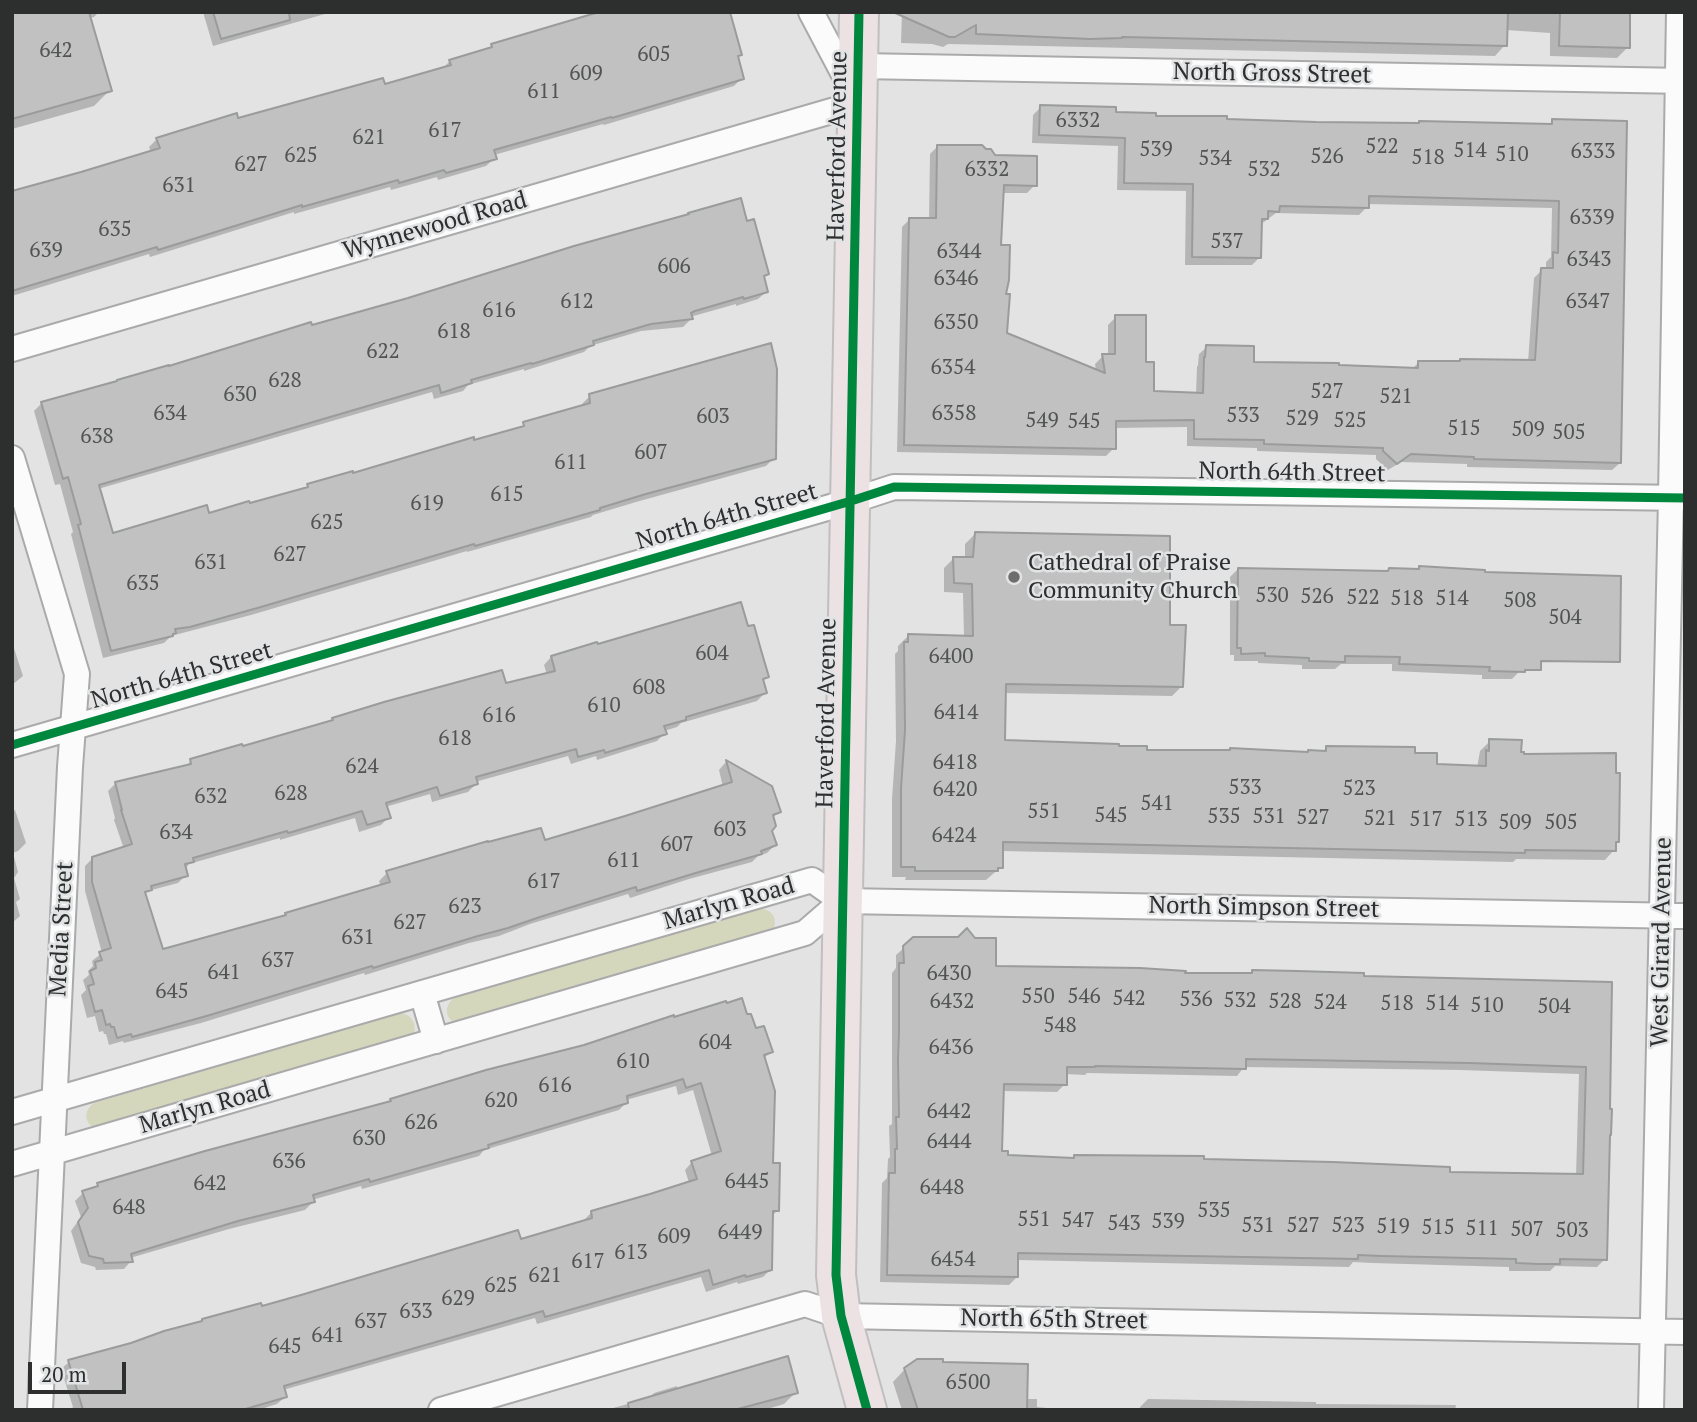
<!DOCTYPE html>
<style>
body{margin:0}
#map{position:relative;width:1697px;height:1422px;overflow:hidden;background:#e3e3e3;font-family:"PT Serif",serif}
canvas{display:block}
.frame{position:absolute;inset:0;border:14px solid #2d2e2e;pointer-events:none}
.scale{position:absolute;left:28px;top:1362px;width:98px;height:32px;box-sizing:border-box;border:4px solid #2d2e2e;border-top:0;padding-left:9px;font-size:21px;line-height:24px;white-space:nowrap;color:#2d2e2e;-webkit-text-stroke:5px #e2e3e4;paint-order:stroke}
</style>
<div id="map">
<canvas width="1697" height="1422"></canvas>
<div class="frame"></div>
<div class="scale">20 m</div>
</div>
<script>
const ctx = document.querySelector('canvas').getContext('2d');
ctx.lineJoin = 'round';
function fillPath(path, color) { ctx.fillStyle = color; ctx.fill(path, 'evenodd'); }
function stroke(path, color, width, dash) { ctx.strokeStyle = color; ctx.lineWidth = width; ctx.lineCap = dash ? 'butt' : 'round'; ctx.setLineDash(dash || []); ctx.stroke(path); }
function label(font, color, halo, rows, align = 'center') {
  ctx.font = font + ' "PT Serif",serif'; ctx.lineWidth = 5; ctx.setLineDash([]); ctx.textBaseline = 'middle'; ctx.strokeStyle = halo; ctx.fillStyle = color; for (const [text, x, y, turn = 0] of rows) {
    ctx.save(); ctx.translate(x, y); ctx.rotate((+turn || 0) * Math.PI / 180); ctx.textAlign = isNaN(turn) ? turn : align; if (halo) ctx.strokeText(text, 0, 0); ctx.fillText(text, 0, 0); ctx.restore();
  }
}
fillPath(new Path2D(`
 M759,908C773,910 778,918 773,931L457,1024C444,1018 444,1006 454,998Z
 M399,1013C412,1014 418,1024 413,1036L96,1129C84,1123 83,1111 94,1103Z`), '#d4d7bc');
fillPath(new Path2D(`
 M12,12H99L94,17L89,18L110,90L94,106L12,129Z
 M203,12H332L213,46Z
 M902,12H1629L1628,47L1617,58L1550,56V33L1506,30L1505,45L1495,56L948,44L943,47L932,44L901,43Z
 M492,45L740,54L737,57L742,78L734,86L604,125L603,124L494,155L495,158L486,166L438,180L437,177L391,190L390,187L294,214V212L150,257L149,254L12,296V193L151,152L149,147L157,139L384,86L441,70L450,61L487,50Z
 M1041,107L1155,118L1225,121L1548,126L1553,121L1620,463L1612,470L1467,467V464L1401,462L1388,470L1376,459V455L1257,451V448L1187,446V427L1114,428V448L1106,456L897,452L902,227L910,219L929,220L930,154L938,146L994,157L1035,185L1027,193H1002L999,246L1004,295L1005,335L1096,371L1095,364L1103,356H1108V325L1116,317L1145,364L1153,393L1196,394L1197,367L1198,365L1199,354L1207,347L1252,364L1412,369L1419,362H1528L1534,278L1542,270H1546V262L1551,257L1552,208L1367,204V207L1359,215L1276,213L1260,225V257L1252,265H1185L1186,191L1117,190L1118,146L1032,143L1033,115Z
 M746,223L767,274L763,278L766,292L758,299L736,306V304L690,317L691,319L683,327L641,331L590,346L584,352L524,371V369L468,385L463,391L434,399L432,392L98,489L111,535L208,515L248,505L304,490L308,486L519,429L524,424L582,407V404L590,396L774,458L766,466L636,502L593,515L591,517L467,552V551L251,615L171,636L164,643L103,658L71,534L73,532L60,484L55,485L34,411L42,403L311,327Z
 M975,534L1168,627L1182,686L1172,696L1004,693L1003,742L1117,747L1145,751L1322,752L1327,747L1413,754L1435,766L1477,768L1480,751L1490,741L1519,754L1617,841L1614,844V850L1605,860L1516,859L1513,862L1001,851V867L986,880H905L906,877H892V799L896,741L895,654L898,651V646L908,636L964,637L963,593L944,592V568L954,558H965V544Z
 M1420,568L1520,643V671L1512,679H1482V675L1392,671V664H1341L1335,669H1302V665L1258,663V661H1234V655H1230V577L1238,569L1387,573L1417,571Z
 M12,642L23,676L12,685Z
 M551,657L767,677L762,682L765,693L757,701L681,723L677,727L664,731L665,733L657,741L597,760L596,756L571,764L568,756L475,782L476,784L468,792L432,802L430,794L385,807L389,817L381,825L359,832L355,818L283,839L280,840V838L189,864L185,869L186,875L178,883L148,891L144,895L162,951L283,918L286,914L381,887L379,881L387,873L543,842L723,787L719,770L726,762L771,787L779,812L772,818L770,830L775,845L767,853L758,856L752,862L689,879L630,898L628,894L530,924L499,936L469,943L365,975L364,973L201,1023L124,1043L123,1041L109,1045L106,1034H104L103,1031L99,1032L95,1016L87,1018L81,995L86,990L83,980L89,975L88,971L93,966L92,961L102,953L85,891V866L93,858L124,849L114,820L115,818L108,791L116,783L185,767L191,761L330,723L333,720L505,685L547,675L544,665Z
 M15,810L26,843L18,851L13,853L18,872L14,878L20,899L16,902L20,916L12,923V811Z
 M914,939L994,968L1183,974L1611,984L1605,1259L1597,1267L1555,1266L1550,1271H1509V1267L1372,1263L1353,1262L1349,1267L1017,1260V1277L1009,1285L880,1282L882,1183L887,1178L888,1159L890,1157L889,1126L892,1124V973L896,968V955ZM1244,1067L1460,1070L1579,1074L1576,1175L1448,1174L1203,1160L1006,1157L1000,1152L1002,1091L1057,1092L1065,1084V1074L1085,1075L1087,1073L1237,1076Z
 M746,1017L771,1052L763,1059L771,1165L777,1211L772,1216L771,1269L763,1277L738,1284L737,1282L706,1292L701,1277L537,1324L535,1318L283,1390L285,1397L277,1404L258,1410H70L73,1407L61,1369L69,1362L261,1308L584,1223V1220L592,1212L689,1183L685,1170L692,1162L712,1156L693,1090L678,1095L676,1086L626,1100L627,1102L619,1110L484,1150L479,1156L362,1189L361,1186L312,1200L313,1202L305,1210L229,1229L130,1258L131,1261L124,1269L96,1270L95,1267L81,1263L71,1231L81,1217L75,1201L83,1193L92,1190L98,1184L388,1104L391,1100Z
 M942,1364L1026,1399H1037V1407L1047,1408V1410H902L893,1382L905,1369Z
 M677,1386L678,1390L796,1392L784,1404L764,1410H606L649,1398L654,1393Z
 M1148,1399L1316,1402V1404L1456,1405L1455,1410H1140V1407Z
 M1520,1408L1576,1409V1410H1518Z`), '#0003');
const building = new Path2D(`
 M12,12H89L112,91L12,119Z
 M213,12H289L290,20L221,39Z
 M599,12H730L742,55L738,56L744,79L612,118L611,117L494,150L497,159L446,173L444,170L399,183L398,180L302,207V205L158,250L157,247L12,291V191L81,172L160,148L156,138L237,113L238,118L383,78L385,84L451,65L449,60L492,47L491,44Z
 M893,12H1508L1507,46L1122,37V38L1090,39L976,34V25L955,37H949Z
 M1560,12H1630V48L1559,46Z
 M1040,105L1116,107V112L1156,113V116H1227V119L1316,122L1419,123V121L1552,124V119L1627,121L1621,463L1474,459V457L1411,454L1397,464L1383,451V448L1264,444V440L1194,439V420L1116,421V449L904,445L909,218H936L937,145H982L986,149H991L995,155L1037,156V186L1004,185L1001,245H1010L1009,280L1006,294H1010L1007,333L1105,373L1102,354H1115V315H1146V362H1154V391L1203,393L1204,357H1205L1206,345L1254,346V362L1339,363V365L1418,368V361H1460V359L1535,360L1541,268H1553V252L1558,253L1559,201L1369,196V208L1280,206L1279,212L1268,211V219H1262L1261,258L1192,257L1193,184L1124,183L1125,138L1039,135Z
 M741,198L747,221L754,219L769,274L764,276L768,292L744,299L743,297L695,311L691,313L693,319L651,324L593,341L594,345L532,364L531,363L471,380L472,383L441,393L439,385L99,485L113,533L207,505L209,513L249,501L250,503L308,487L307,484L353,471V473L474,437V440L524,426L523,422L590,403L589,394L771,343L777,369L776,459L646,494L600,508V510L475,546L474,544L261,607L190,627L175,629L176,633L173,634V636L111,651L78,525L81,524L68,477L63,479L41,402L117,381V380L169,365V366L311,322L312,325L408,298L574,246L689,214L688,213Z
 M975,532L1170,536V625H1186L1183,687L1006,684L1005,740L1119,744V746H1147V750H1230V748L1308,752V750L1326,751V746L1415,747V753H1437V764L1486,766V750L1489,751V739L1522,740L1521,752H1524V754L1616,753V773H1620L1619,842H1616V851L1525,850V853L1003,842V868H998V871H915V867H901V788L905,730L904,642H908V634L973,636L972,584L954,583L953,557H973Z
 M1419,566L1485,570V572L1621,576L1620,662L1541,661V670H1525V672L1489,671L1490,667L1399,664L1400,657L1345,656V662L1309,661V658L1265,656V653L1241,654V648H1237L1238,568L1388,571L1389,568L1419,569Z
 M741,602L748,626L754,625L761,650L769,677L763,679L767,693L686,717V720L664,726L667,734L605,753L604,750L578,757L576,749L476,777L478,784L440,796L437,787L386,803L391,818L367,825L362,811L292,832L288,833L287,831L193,858L194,862L185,864L188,876L151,886L152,890L145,892L163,949L286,915L285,913L390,882L386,871L488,841V842L541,828L545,840L625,816L732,782L726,760L772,786L781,812L773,815L776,826L772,831L777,845L761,851L762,854L699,872L637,891L636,887L540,917L508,928L478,936L373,968L372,966L210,1015L132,1037L131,1034L117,1038L114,1027H111L110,1024L106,1025L102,1010L95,1012L88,986L94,984L90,971L96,968L95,962L102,960L99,952L111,948L92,882V857L132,844L121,810H122L115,782L191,764L190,759L242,744L243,746L333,720L332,718L384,702L502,670L506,683L555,671L551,656L597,642L598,644Z
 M967,928L975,938H996V966L1140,968L1186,971L1185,973H1252V970L1297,971L1364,973V976L1612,982L1610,1109H1612L1611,1135H1610L1607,1260L1560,1259V1264H1538L1516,1263V1259L1381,1256L1358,1255V1259L1018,1253V1277L887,1275L889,1173H895V1149H897L896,1117H899L898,1059L899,1032V963H904L903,946L913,937H958ZM1246,1059L1469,1063L1586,1067L1583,1174L1450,1172V1167L1333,1162L1204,1159V1156L1074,1155V1158L1008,1155V1151H1002L1004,1084L1067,1085V1067H1095V1066L1246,1069Z
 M742,998L747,1014H751L756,1028L764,1026L773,1052L764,1055L775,1091L773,1163H780L779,1211H773L772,1270L746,1277L745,1275L713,1285L709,1270L545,1317L543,1311L284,1386L287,1397L242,1410H83L68,1360L131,1343L164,1331L202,1321V1319L261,1303L262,1306L301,1295L518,1230L521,1239L592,1218L591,1211L650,1194L697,1179L691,1161L721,1151L701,1083L686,1088L683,1079L627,1096L628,1103L488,1145L489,1148L370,1182L369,1179L313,1195L315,1202L238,1221L131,1254L133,1262L104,1263L103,1259L89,1256L78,1222L88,1208L82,1191L98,1186L97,1183L205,1151L391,1101L390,1099L486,1070L584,1045L674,1015V1017L726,1001L727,1003Z
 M788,1356L798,1393L734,1410H629L628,1403Z
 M917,1359H943V1362L1028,1364L1027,1410H918L904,1368Z`);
fillPath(building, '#c1c1c1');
stroke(building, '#9a9b9b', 2);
const street = new Path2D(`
 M859,66L1685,81
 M12,349L859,103L811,12
 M12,458L77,674L70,767L40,1410
 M12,745L851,501L894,487L1685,498
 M842,901L1685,916
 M422,993L436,1041
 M12,1112L812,880L842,901
 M12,1164L805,933L842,901
 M441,1410L805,1304L841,1316L1685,1332
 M1651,1410L1671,498L1679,12`);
const primary = new Path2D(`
 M859,12L836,1275L841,1316L867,1410`);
stroke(street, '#aaa', 28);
stroke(primary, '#bfbfbf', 42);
stroke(street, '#fbfbfb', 24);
stroke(primary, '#ece2e3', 38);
stroke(new Path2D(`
 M859,12L836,1275L841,1316L867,1410
 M12,745L851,501L894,487L1685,498`), '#00873e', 9);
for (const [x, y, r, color] of [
 [1014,577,7,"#6d6d6d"]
]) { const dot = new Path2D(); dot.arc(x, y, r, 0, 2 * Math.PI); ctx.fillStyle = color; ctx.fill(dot); stroke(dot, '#e2e3e4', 2.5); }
label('21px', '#525353', null, [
 ["642",56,51],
 ["605",654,55],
 ["609",586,74],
 ["611",544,92],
 ["6332",1078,121],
 ["617",445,131],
 ["621",369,138],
 ["522",1382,147],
 ["539",1156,150],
 ["514",1470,151],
 ["6333",1593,152],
 ["510",1512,155],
 ["625",301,156],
 ["526",1327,157],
 ["518",1428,158],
 ["534",1215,159],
 ["627",251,165],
 ["6332",987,170],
 ["532",1264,170],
 ["631",179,186],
 ["6339",1592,218],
 ["635",115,230],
 ["537",1227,242],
 ["639",46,251],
 ["6344",959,252],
 ["6343",1589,260],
 ["606",674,267],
 ["6346",956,279],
 ["612",577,302],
 ["6347",1588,302],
 ["616",499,311],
 ["6350",956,323],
 ["618",454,332],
 ["622",383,352],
 ["6354",953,368],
 ["628",285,381],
 ["527",1327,392],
 ["630",240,395],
 ["521",1396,397],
 ["634",170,414],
 ["6358",954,414],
 ["533",1243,416],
 ["603",713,417],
 ["529",1302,419],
 ["549",1042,421],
 ["525",1350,421],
 ["545",1084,422],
 ["515",1464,429],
 ["509",1528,430],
 ["505",1569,433],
 ["638",97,437],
 ["607",651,453],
 ["611",571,463],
 ["615",507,495],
 ["619",427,504],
 ["625",327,523],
 ["627",290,555],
 ["631",211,563],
 ["635",143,584],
 ["530",1272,596],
 ["526",1317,597],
 ["522",1363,598],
 ["518",1407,599],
 ["514",1452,599],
 ["508",1520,601],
 ["504",1565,618],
 ["604",712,654],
 ["6400",951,657],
 ["608",649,688],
 ["610",604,706],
 ["6414",956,713],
 ["616",499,716],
 ["618",455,739],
 ["6418",955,763],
 ["624",362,767],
 ["533",1245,788],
 ["523",1359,789],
 ["6420",955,790],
 ["628",291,794],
 ["632",211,797],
 ["541",1157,804],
 ["551",1044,812],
 ["545",1111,816],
 ["535",1224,817],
 ["531",1269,817],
 ["527",1313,818],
 ["521",1380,819],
 ["517",1426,820],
 ["513",1471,820],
 ["509",1515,823],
 ["505",1561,823],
 ["603",730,830],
 ["634",176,833],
 ["6424",954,836],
 ["607",677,845],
 ["611",624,861],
 ["617",544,882],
 ["623",465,907],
 ["627",410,923],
 ["631",358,938],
 ["637",278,961],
 ["641",224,973],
 ["6430",949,974],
 ["645",172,992],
 ["550",1038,997],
 ["546",1084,997],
 ["542",1129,999],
 ["536",1196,1000],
 ["532",1240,1001],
 ["6432",952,1002],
 ["528",1285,1002],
 ["524",1330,1003],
 ["518",1397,1004],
 ["514",1442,1004],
 ["510",1487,1006],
 ["504",1554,1007],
 ["548",1060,1026],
 ["604",715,1043],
 ["6436",951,1048],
 ["610",633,1062],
 ["616",555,1086],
 ["620",501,1101],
 ["6442",949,1112],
 ["626",421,1123],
 ["630",369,1139],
 ["6444",949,1142],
 ["636",289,1162],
 ["6445",747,1182],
 ["642",210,1184],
 ["6448",942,1188],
 ["648",129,1208],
 ["535",1214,1211],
 ["551",1034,1220],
 ["547",1078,1221],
 ["539",1168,1222],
 ["543",1124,1224],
 ["531",1258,1226],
 ["527",1303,1226],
 ["523",1348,1226],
 ["519",1393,1227],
 ["515",1438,1228],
 ["511",1482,1229],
 ["507",1527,1230],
 ["503",1572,1231],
 ["6449",740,1233],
 ["609",674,1237],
 ["613",631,1253],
 ["6454",953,1260],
 ["617",588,1262],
 ["621",545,1276],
 ["625",501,1286],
 ["629",458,1299],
 ["633",416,1312],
 ["637",371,1322],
 ["641",328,1336],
 ["645",285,1347],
 ["6500",968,1383]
]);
label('24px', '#2d2e2e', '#e2e3e4', [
 ["North Gross Street",1272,74,1],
 ["Haverford Avenue",838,146,-89],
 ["Wynnewood Road",435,226,-16],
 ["North 64th Street",1292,473,1],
 ["North 64th Street",727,517,-16],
 ["North 64th Street",182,676,-16],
 ["Haverford Avenue",827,713,-89],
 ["Marlyn Road",729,904,-16],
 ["North Simpson Street",1264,908,1],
 ["Media Street",62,929,-87],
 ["West Girard Avenue",1662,942,-89],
 ["Marlyn Road",205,1108,-16],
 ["North 65th Street",1054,1320,1]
]);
label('24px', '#2d2e2e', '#e2e3e4', [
 ["Cathedral of Praise",1028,563],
 ["Community Church",1028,591]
], 'left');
</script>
